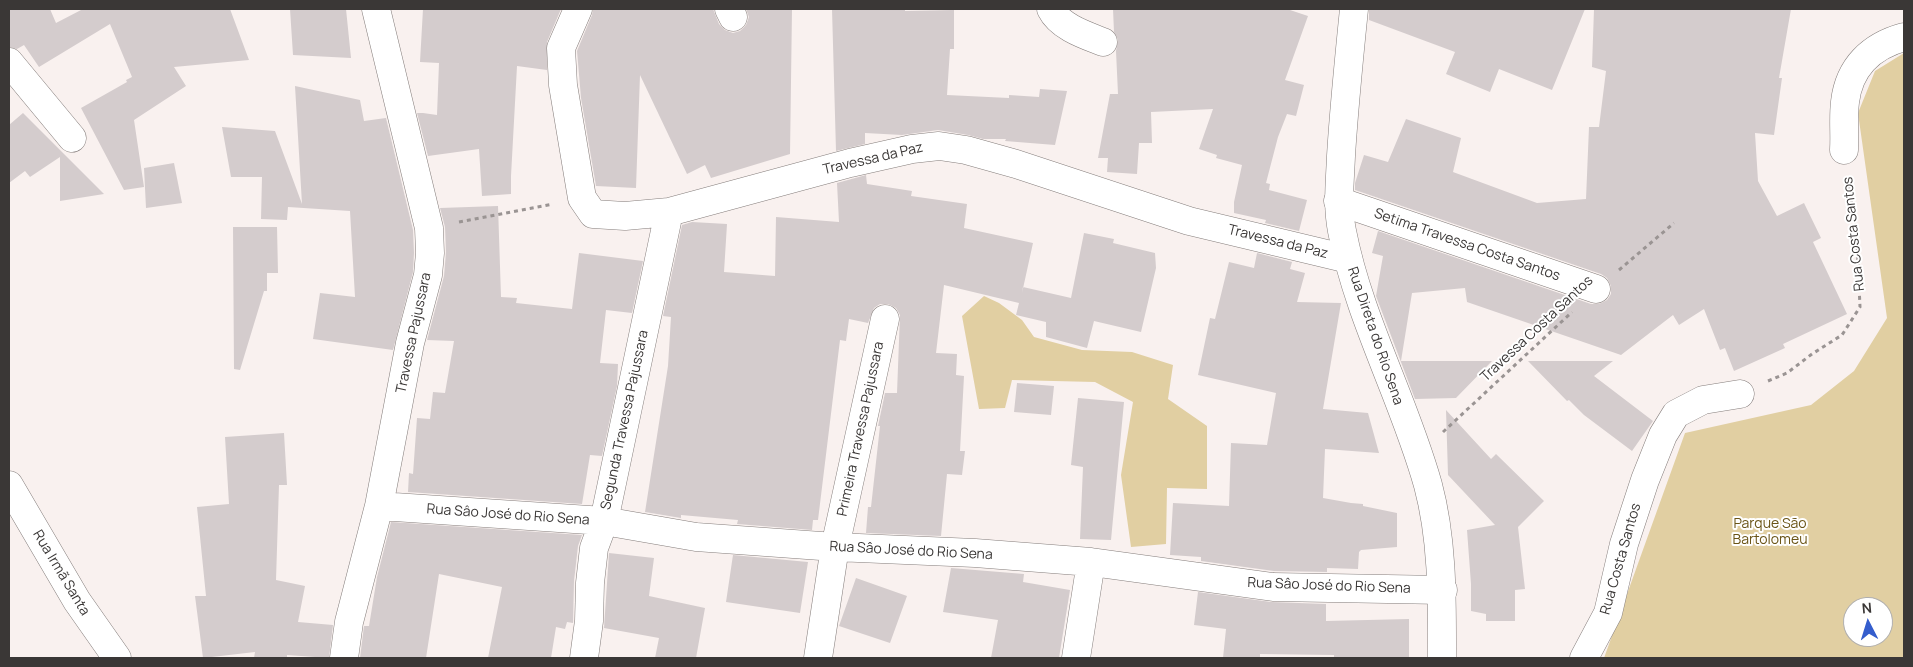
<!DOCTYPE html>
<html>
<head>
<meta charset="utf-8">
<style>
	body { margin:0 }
	#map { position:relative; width:1913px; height:667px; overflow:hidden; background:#f9f1ef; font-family:Manrope,sans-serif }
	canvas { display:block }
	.frame { position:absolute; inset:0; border:10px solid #3a3736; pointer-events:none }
	.north { position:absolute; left:1843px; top:597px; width:50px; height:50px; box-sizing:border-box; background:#fff; border:1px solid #b0afaf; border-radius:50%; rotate:355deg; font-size:14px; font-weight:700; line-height:20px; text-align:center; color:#3a3736 }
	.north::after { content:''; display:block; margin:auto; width:18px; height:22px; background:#345dcd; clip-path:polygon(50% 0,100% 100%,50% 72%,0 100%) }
</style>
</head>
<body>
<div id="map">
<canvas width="1913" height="667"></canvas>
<div class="frame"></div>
<div class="north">N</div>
</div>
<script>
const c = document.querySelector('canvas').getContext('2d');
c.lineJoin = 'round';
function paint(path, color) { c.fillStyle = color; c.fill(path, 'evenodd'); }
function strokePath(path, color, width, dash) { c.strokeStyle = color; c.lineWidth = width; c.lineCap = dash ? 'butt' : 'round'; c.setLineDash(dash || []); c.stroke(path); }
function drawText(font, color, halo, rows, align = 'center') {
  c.font = font + ' Manrope,sans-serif'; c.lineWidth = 4; c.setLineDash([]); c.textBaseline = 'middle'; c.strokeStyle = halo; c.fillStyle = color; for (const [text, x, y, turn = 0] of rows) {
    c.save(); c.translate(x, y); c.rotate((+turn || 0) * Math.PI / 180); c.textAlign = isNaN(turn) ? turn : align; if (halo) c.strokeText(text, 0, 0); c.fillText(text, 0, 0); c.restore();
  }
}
paint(new Path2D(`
	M 1904,53 L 1904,658 L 1604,658 L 1685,433 L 1811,405 L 1854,371 L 1887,318 L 1858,113 L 1875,71 ZM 1853,607 L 1883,607 L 1883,637 L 1853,637 Z
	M 984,296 L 999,303 L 1022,320 L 1034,337 L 1082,350 L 1132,352 L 1173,365 L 1168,399 L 1207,426 L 1207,489 L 1167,488 L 1166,544 L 1131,547 L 1121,475 L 1133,402 L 1095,382 L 1012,380 L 1005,408 L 979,409 L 962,316 Z`), '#e1cfa2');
paint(new Path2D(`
	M 9,9 L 50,9 L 56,23 L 83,9 L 230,9 L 249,60 L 174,67 L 186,86 L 134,120 L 144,187 L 124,190 L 81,108 L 127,82 L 126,80 L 132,77 L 110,24 L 39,67 L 24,45 L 17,49 L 9,47 Z
	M 290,9 L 346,9 L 351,58 L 293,55 Z
	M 423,9 L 561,9 L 547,42 L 547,70 L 517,66 L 511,176 L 511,194 L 482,196 L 479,149 L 428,156 L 417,113 L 423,113 L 437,115 L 439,63 L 420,62 Z
	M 593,9 L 713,9 L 719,24 L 725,30 L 733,33 L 740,31 L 746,25 L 749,17 L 746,9 L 792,9 L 790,154 L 711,178 L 705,165 L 687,174 L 640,75 L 636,188 L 596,186 L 581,98 L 577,51 L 592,15 Z
	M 832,9 L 905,9 L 905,11 L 954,10 L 954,49 L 950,49 L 947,95 L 1009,98 L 1009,95 L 1039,97 L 1040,89 L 1067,91 L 1055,145 L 1005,141 L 1006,139 L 983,139 L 968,135 L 938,130 L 902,135 L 865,133 L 865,144 L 836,151 Z
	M 1113,9 L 1287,9 L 1308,16 L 1285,80 L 1304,85 L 1296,116 L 1287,114 L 1278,137 L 1266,183 L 1270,184 L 1269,190 L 1307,200 L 1299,231 L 1265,223 L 1266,220 L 1234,213 L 1234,202 L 1242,165 L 1216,158 L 1217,155 L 1199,149 L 1213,109 L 1151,112 L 1152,143 L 1139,143 L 1137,174 L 1107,172 L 1108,158 L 1098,158 L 1110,94 L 1118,94 L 1116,51 L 1118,40 L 1114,32 Z
	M 1369,9 L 1585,9 L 1552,90 L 1499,69 L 1490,92 L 1446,74 L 1455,52 L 1369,20 Z
	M 1594,9 L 1791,9 L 1779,78 L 1782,78 L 1774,135 L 1755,133 L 1758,181 L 1777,216 L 1804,203 L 1821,238 L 1813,242 L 1847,314 L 1783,344 L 1785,348 L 1734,371 L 1725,348 L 1720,350 L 1704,309 L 1679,325 L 1673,315 L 1621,355 L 1467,302 L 1465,288 L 1412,293 L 1401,361 L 1492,361 L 1456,398 L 1415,399 L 1376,296 L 1383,256 L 1372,253 L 1378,231 L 1591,304 L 1599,304 L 1607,300 L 1611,294 L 1611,286 L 1607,278 L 1601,274 L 1355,190 L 1355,183 L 1364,155 L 1388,162 L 1406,119 L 1461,138 L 1453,172 L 1537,203 L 1586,199 L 1589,127 L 1599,127 L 1606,71 L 1592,67 Z
	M 295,86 L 360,100 L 364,121 L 386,118 L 413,230 L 414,253 L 413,272 L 393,350 L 313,339 L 320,293 L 355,297 L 350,211 L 288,207 L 287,220 L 261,219 L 262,177 L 231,177 L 222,127 L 275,131 L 302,204 Z
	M 23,113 L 104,194 L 60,201 L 60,157 L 30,177 L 25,171 L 9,183 L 9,125 Z
	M 174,163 L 182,203 L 146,208 L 144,168 Z
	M 866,175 L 867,184 L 912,191 L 911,196 L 967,204 L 964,228 L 1033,243 L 1022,293 L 1023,287 L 1071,298 L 1084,233 L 1114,239 L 1113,243 L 1155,253 L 1156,268 L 1141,332 L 1094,321 L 1087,348 L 1046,337 L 1046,322 L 1016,315 L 1019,303 L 944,285 L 936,353 L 957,354 L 956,375 L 964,376 L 960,451 L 965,451 L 962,475 L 947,474 L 941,536 L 866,533 L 868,507 L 871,507 L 880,426 L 878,426 L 885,393 L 897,393 L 900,315 L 896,308 L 888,304 L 880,304 L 874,308 L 868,323 L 849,319 L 846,341 L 840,340 L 818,520 L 813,520 L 812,530 L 737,524 L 738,520 L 681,515 L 681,518 L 645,512 L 668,366 L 671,317 L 663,316 L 682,225 L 692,222 L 727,224 L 724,272 L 775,276 L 776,217 L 839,222 L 837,183 Z
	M 498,206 L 501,297 L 517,298 L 516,303 L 572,309 L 579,253 L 643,261 L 632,313 L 606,310 L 600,363 L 618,364 L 617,386 L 602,456 L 590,455 L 582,504 L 408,492 L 409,473 L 413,474 L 417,418 L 430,419 L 433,392 L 445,393 L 454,341 L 427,340 L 444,276 L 446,252 L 445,227 L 440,208 Z
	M 233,227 L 277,227 L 278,273 L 267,273 L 267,291 L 264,291 L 240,370 L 234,369 Z
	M 1257,253 L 1292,262 L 1290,269 L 1305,273 L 1297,302 L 1341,303 L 1323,409 L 1368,413 L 1379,453 L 1325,449 L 1323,498 L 1351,503 L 1363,504 L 1363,506 L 1397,513 L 1397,547 L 1361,550 L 1359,552 L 1358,569 L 1327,568 L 1327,572 L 1274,571 L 1201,561 L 1201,557 L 1170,555 L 1173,503 L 1229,506 L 1231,443 L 1267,445 L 1276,393 L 1198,375 L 1210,318 L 1215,319 L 1229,262 L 1254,268 Z
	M 1528,361 L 1613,361 L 1594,376 L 1653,421 L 1632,451 L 1584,415 L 1569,400 L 1567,401 Z
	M 1017,383 L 1054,386 L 1051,415 L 1014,412 Z
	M 1078,398 L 1124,402 L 1111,540 L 1080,539 L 1083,467 L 1071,465 Z
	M 1446,410 L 1491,459 L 1496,454 L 1544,501 L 1518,527 L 1525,589 L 1515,590 L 1515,621 L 1486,621 L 1486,614 L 1471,611 L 1471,584 L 1467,530 L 1495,525 L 1448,475 Z
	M 284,433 L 287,485 L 279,485 L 276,580 L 305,586 L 298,622 L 333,625 L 329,658 L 287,655 L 287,658 L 254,658 L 255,652 L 203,658 L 195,596 L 206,596 L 197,507 L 229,504 L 225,437 Z
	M 391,522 L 582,535 L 578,546 L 574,581 L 573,623 L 567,622 L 565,629 L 556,627 L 551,658 L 488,658 L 502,587 L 439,574 L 426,658 L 360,658 L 364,626 L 369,626 L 377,577 Z
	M 609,553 L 654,558 L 649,596 L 705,608 L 696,658 L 655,658 L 659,638 L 604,628 Z
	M 733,555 L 808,562 L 800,613 L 726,602 Z
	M 951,568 L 1024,574 L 1023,582 L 1070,590 L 1059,658 L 991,658 L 998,620 L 943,612 Z
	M 856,578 L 907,596 L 890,643 L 839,626 Z
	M 1198,592 L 1271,602 L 1326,604 L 1326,621 L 1409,619 L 1409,658 L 1334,658 L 1334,655 L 1260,654 L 1260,658 L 1223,658 L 1226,629 L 1194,625 Z`), '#d4cccd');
const minor = new Path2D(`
	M 578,9 L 561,48 L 563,85 L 582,198 L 593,214 L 625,216 L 669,212 L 850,163 L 912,149 L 939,146 L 966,150 L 1016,164 L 1189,221 L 1348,259
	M 729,9 L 733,17
	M 1051,9 C 1060,27 1085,35 1103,42
	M 9,62 L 72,138
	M 1844,150 C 1845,134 1843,118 1845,102 C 1849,67 1871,46 1904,37
	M 1338,201 L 1596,289
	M 9,485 L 77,601 L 117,658
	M 379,506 L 604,521 L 696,537 L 835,547 L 975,553 L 1091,562 L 1273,587 L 1443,590
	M 344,658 L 349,622 L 379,506 L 410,343 L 428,275 L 430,253 L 429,228 L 376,9
	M 584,658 L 589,621 L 590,583 L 594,548 L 604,521 L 669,212
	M 818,658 L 835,547 L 885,319
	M 1076,658 L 1091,562
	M 1584,658 L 1608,613 L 1624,544 L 1645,480 L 1663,435 L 1676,414 L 1703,400 L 1740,394`);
const secondary = new Path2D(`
	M 1354,9 C 1349,58 1344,107 1341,156 C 1340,181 1337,206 1342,231 C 1359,319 1404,399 1428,485 C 1443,541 1442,601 1442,658`);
strokePath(minor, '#857e7c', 29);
strokePath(secondary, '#857e7c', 29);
strokePath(new Path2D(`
	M 459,222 L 553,204
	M 1619,270 L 1674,223
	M 1768,381 L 1787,373 L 1812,354 L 1842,335 L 1860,307 L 1857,241 L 1848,178
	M 1443,432 L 1572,312`), '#9a9493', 3, [4, 4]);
strokePath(minor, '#fff', 28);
strokePath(secondary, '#fff', 28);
drawText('14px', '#3a3736', '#fff', [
	["Travessa da Paz",873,159,-13],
	["Rua Costa Santos",1854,234,-96],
	["Travessa da Paz",1278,242,14],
	["Setima Travessa Costa Santos",1467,245,19],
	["Travessa Costa Santos",1537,329,-43],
	["Travessa Pajussara",414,333,-78],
	["Rua Direta do Rio Sena",1375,336,71],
	["Segunda Travessa Pajussara",625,420,-78],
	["Primeira Travessa Pajussara",861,429,-78],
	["Rua Sâo José do Rio Sena",508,515,4],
	["Rua Sâo José do Rio Sena",911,551,3],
	["Rua Costa Santos",1621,559,-74],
	["Rua Irmã Santa",61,573,59],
	["Rua Sâo José do Rio Sena",1329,586,2]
]);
drawText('14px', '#6a5416', '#fff', [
	["Parque São",1770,524],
	["Bartolomeu",1770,540]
]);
</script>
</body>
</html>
